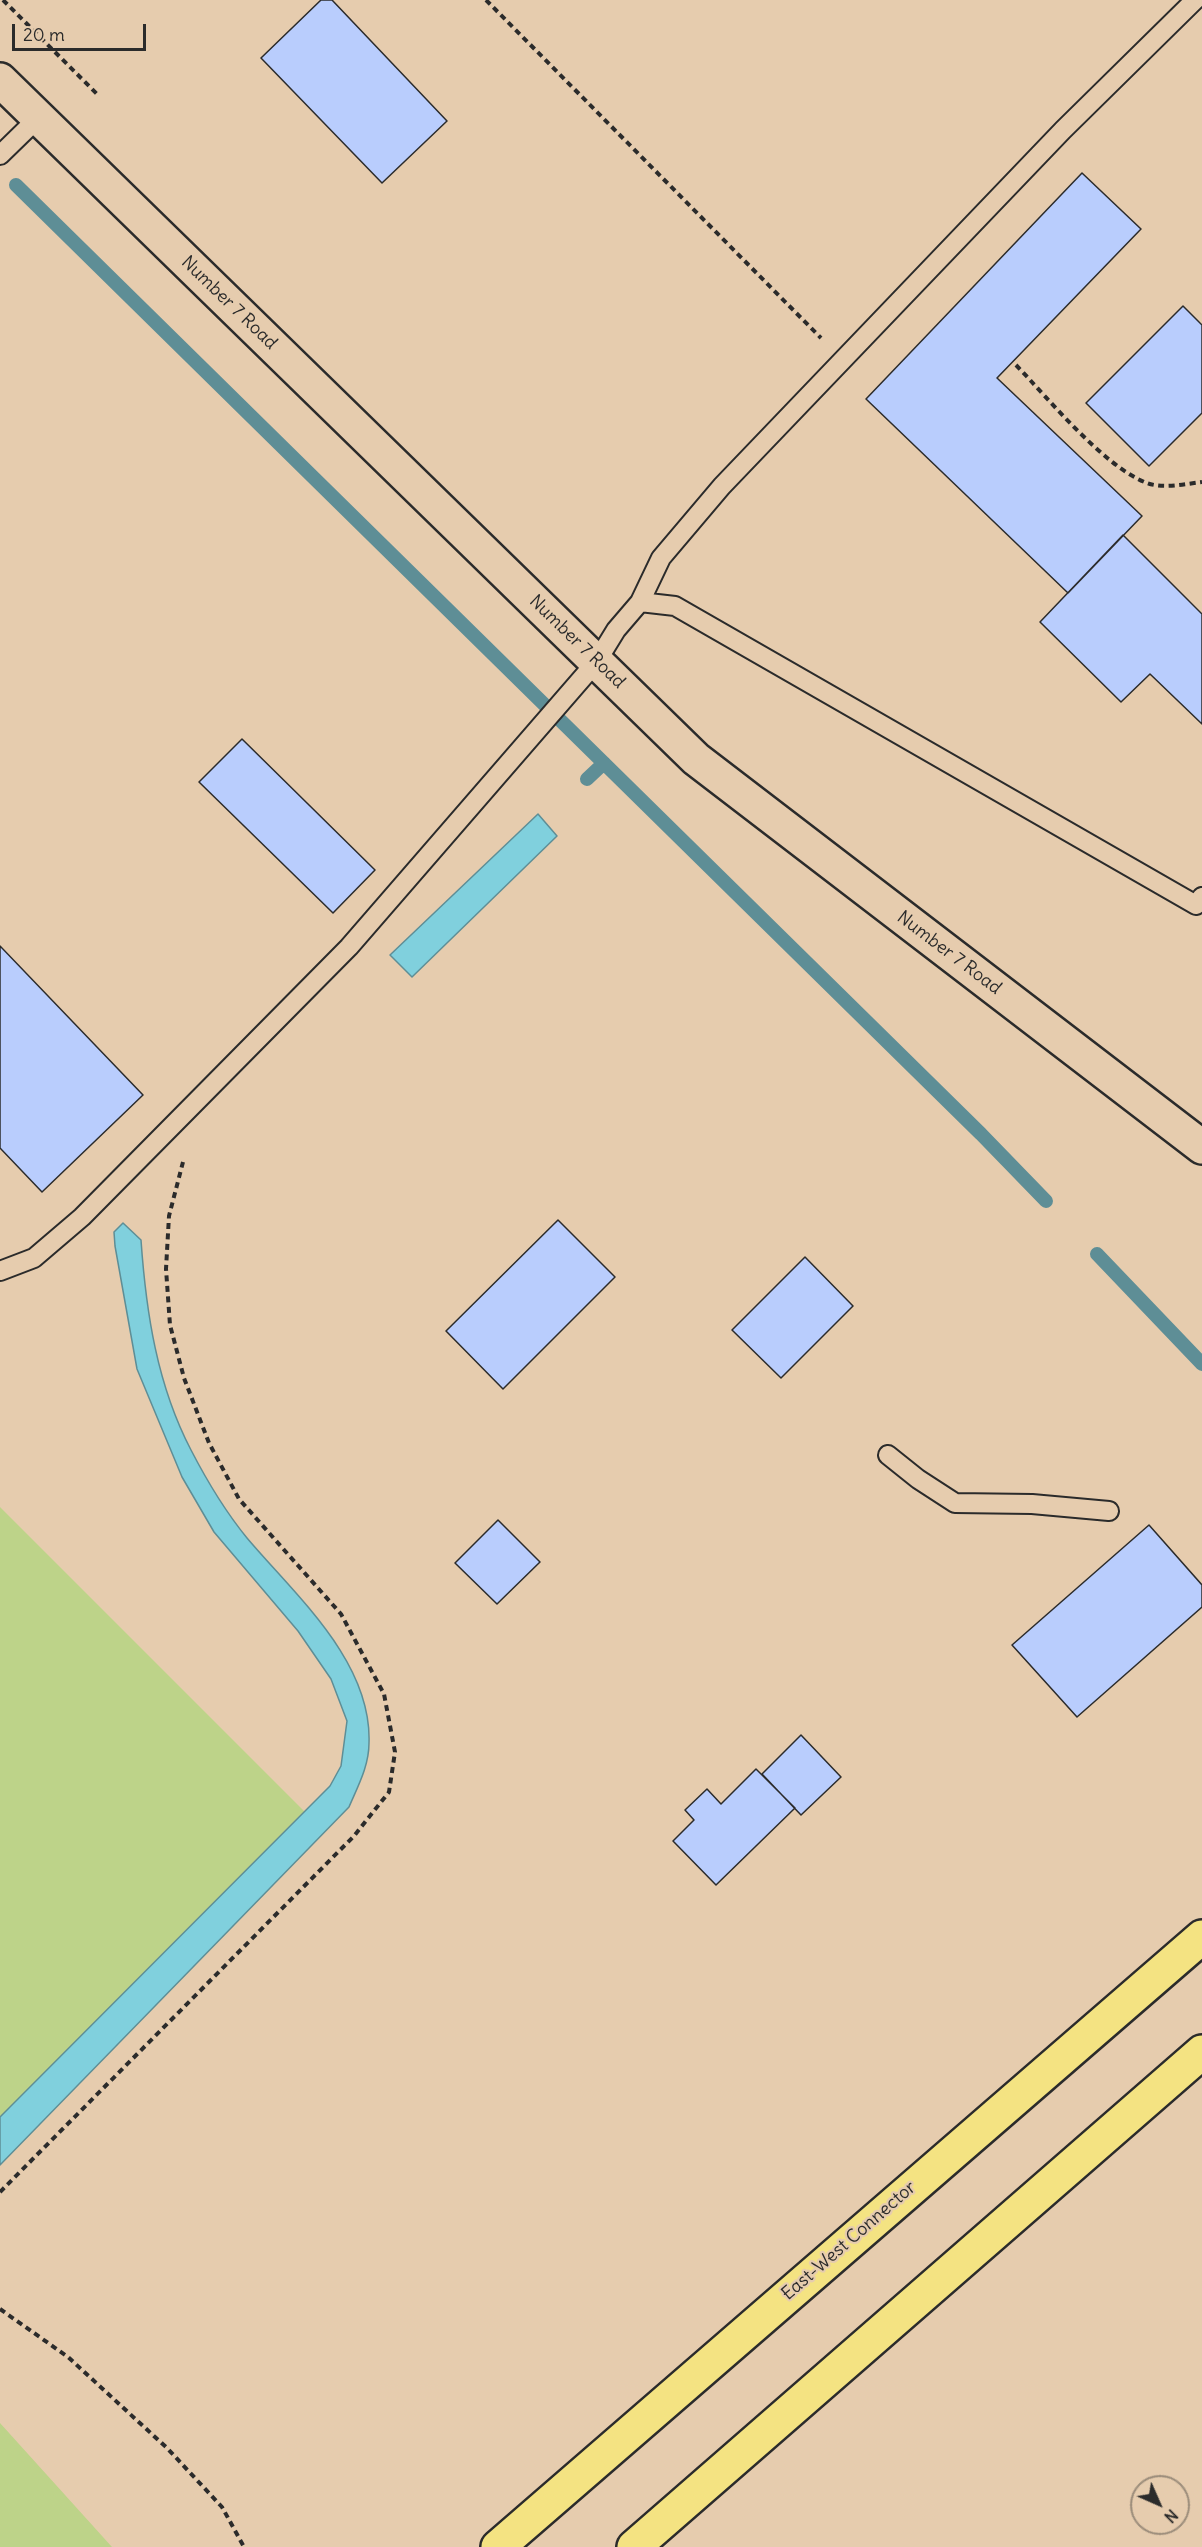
<!DOCTYPE html>
<html>
<head>
<meta charset="utf-8">
<style>
	body { margin:0 }
	#map { position:relative; width:1202px; height:2547px; overflow:hidden; background:#e6ccae; font-family:Delius,sans-serif }
	canvas { display:block }
	.north { position:absolute; left:1130px; top:2475px; width:60px; height:60px; box-sizing:border-box; background:#e6ccae; border:2px solid #9b8c7a; border-radius:50%; rotate:135deg; font-size:16px; font-weight:700; line-height:24px; text-align:center; color:#2b2b2b }
	.north::after { content:''; display:block; margin:auto; width:21px; height:27px; background:#2b2b2b; clip-path:polygon(50% 0,100% 100%,50% 72%,0 100%) }
	.scale { position:absolute; left:12px; top:24px; width:134px; height:27px; box-sizing:border-box; border:3px solid #2b2b2b; border-top:0; padding-left:8px; font-size:18px; line-height:21px; white-space:nowrap; color:#2b2b2b; -webkit-text-stroke:4px #e6ccae; paint-order:stroke }
</style>
</head>
<body>
<div id="map">
<canvas width="1202" height="2547"></canvas>
<div class="north">N</div>
<div class="scale">20 m</div>
</div>
<script>
const c = document.querySelector('canvas').getContext('2d');
c.lineJoin = 'round';
function paint(path, color) { c.fillStyle = color; c.fill(path, 'evenodd'); }
function strokePath(path, color, width, dash) { c.strokeStyle = color; c.lineWidth = width; c.lineCap = dash ? 'butt' : 'round'; c.setLineDash(dash || []); c.stroke(path); }
function drawText(font, color, halo, rows, align = 'center') {
  c.font = font + ' Delius,sans-serif'; c.lineWidth = 4.5; c.setLineDash([]); c.textBaseline = 'middle'; c.strokeStyle = halo; c.fillStyle = color; for (const [text, x, y, turn = 0] of rows) {
    c.save(); c.translate(x, y); c.rotate((+turn || 0) * Math.PI / 180); c.textAlign = isNaN(turn) ? turn : align; if (halo) c.strokeText(text, 0, 0); c.fillText(text, 0, 0); c.restore();
  }
}
paint(new Path2D(`
	M 0,1507 L 310,1817 L 0,2153 Z
	M 0,2423 L 112,2547 L 0,2547 Z`), '#bdd389');
const water = new Path2D(`
	M 538,814 L 557,836 L 412,977 L 390,955 Z
	M 123,1223 L 141,1240 C 146,1312 157,1385 191,1450 C 207,1481 225,1511 247,1538 C 295,1595 372,1661 369,1743 C 369,1766 358,1786 349,1807 L 0,2165 L 0,2117 L 330,1786 L 341,1766 L 347,1721 L 331,1679 L 298,1631 L 214,1532 L 182,1477 L 137,1369 L 115,1246 L 114,1232 Z`);
paint(water, '#80d0dd');
strokePath(water, '#5e8e96', 1.5);
strokePath(new Path2D(`
	M 16,185 L 981,1134 L 1046,1201
	M 587,779 L 604,763
	M 1097,1254 L 1202,1364`), '#5e8e96', 14);
const building = new Path2D(`
	M 321,0 L 332,0 L 447,121 L 382,183 L 261,58 Z
	M 1082,173 L 1141,229 L 997,378 L 1142,516 L 1068,593 L 866,399 Z
	M 1183,306 L 1202,325 L 1202,413 L 1149,466 L 1086,403 Z
	M 1123,535 L 1202,614 L 1202,724 L 1150,674 L 1121,702 L 1040,622 Z
	M 242,739 L 375,870 L 333,913 L 199,782 Z
	M 0,946 L 143,1095 L 42,1192 L 0,1148 Z
	M 558,1220 L 615,1277 L 503,1389 L 446,1331 Z
	M 805,1257 L 853,1306 L 781,1378 L 732,1330 Z
	M 498,1520 L 540,1562 L 497,1604 L 455,1563 Z
	M 1149,1525 L 1202,1585 L 1202,1607 L 1077,1717 L 1012,1645 Z
	M 801,1735 L 841,1777 L 801,1815 L 762,1774 Z
	M 756,1769 L 795,1808 L 716,1885 L 673,1841 L 694,1820 L 685,1810 L 707,1789 L 721,1804 Z`);
paint(building, '#b9cdfd');
strokePath(building, '#2b2b2b', 1.5);
const service = new Path2D(`
	M 0,155 L 38,118
	M 640,602 L 661,558 L 722,486 L 1063,130 L 1195,0
	M 0,1271 L 34,1258 L 82,1217 L 349,947 L 597,661 L 616,630 L 640,602 L 675,606 L 1196,905 L 1202,897
	M 888,1455 L 918,1479 L 955,1503 L 1032,1504 L 1109,1511`);
const minor = new Path2D(`
	M 0,80 L 696,759 L 1202,1147`);
const motorway = new Path2D(`
	M 498,2547 L 1202,1937
	M 634,2547 L 1202,2052`);
strokePath(service, '#2b2b2b', 22);
strokePath(minor, '#2b2b2b', 38);
strokePath(motorway, '#2b2b2b', 38);
strokePath(new Path2D(`
	M 3,0 L 99,96
	M 486,0 L 821,338
	M 1016,365 C 1048,398 1104,467 1147,483 C 1163,489 1185,484 1202,482
	M 0,2192 L 354,1836 L 389,1792 L 395,1752 L 384,1694 L 341,1614 L 239,1499 L 209,1443 L 184,1378 L 170,1325 L 166,1269 L 169,1216 L 183,1162
	M 0,2309 L 68,2357 L 167,2448 L 222,2507 L 244,2547`), '#2b2b2b', 4, [6, 4.5]);
strokePath(service, '#e6ccae', 18);
strokePath(minor, '#e6ccae', 33);
strokePath(motorway, '#f4e382', 33);
drawText('18px', '#2b2b2b', '#e6ccae', [
	["Number 7 Road",229,303,44],
	["Number 7 Road",577,642,44],
	["Number 7 Road",949,953,37],
	["East-West Connector",849,2241,-41]
]);
</script>
</body>
</html>
